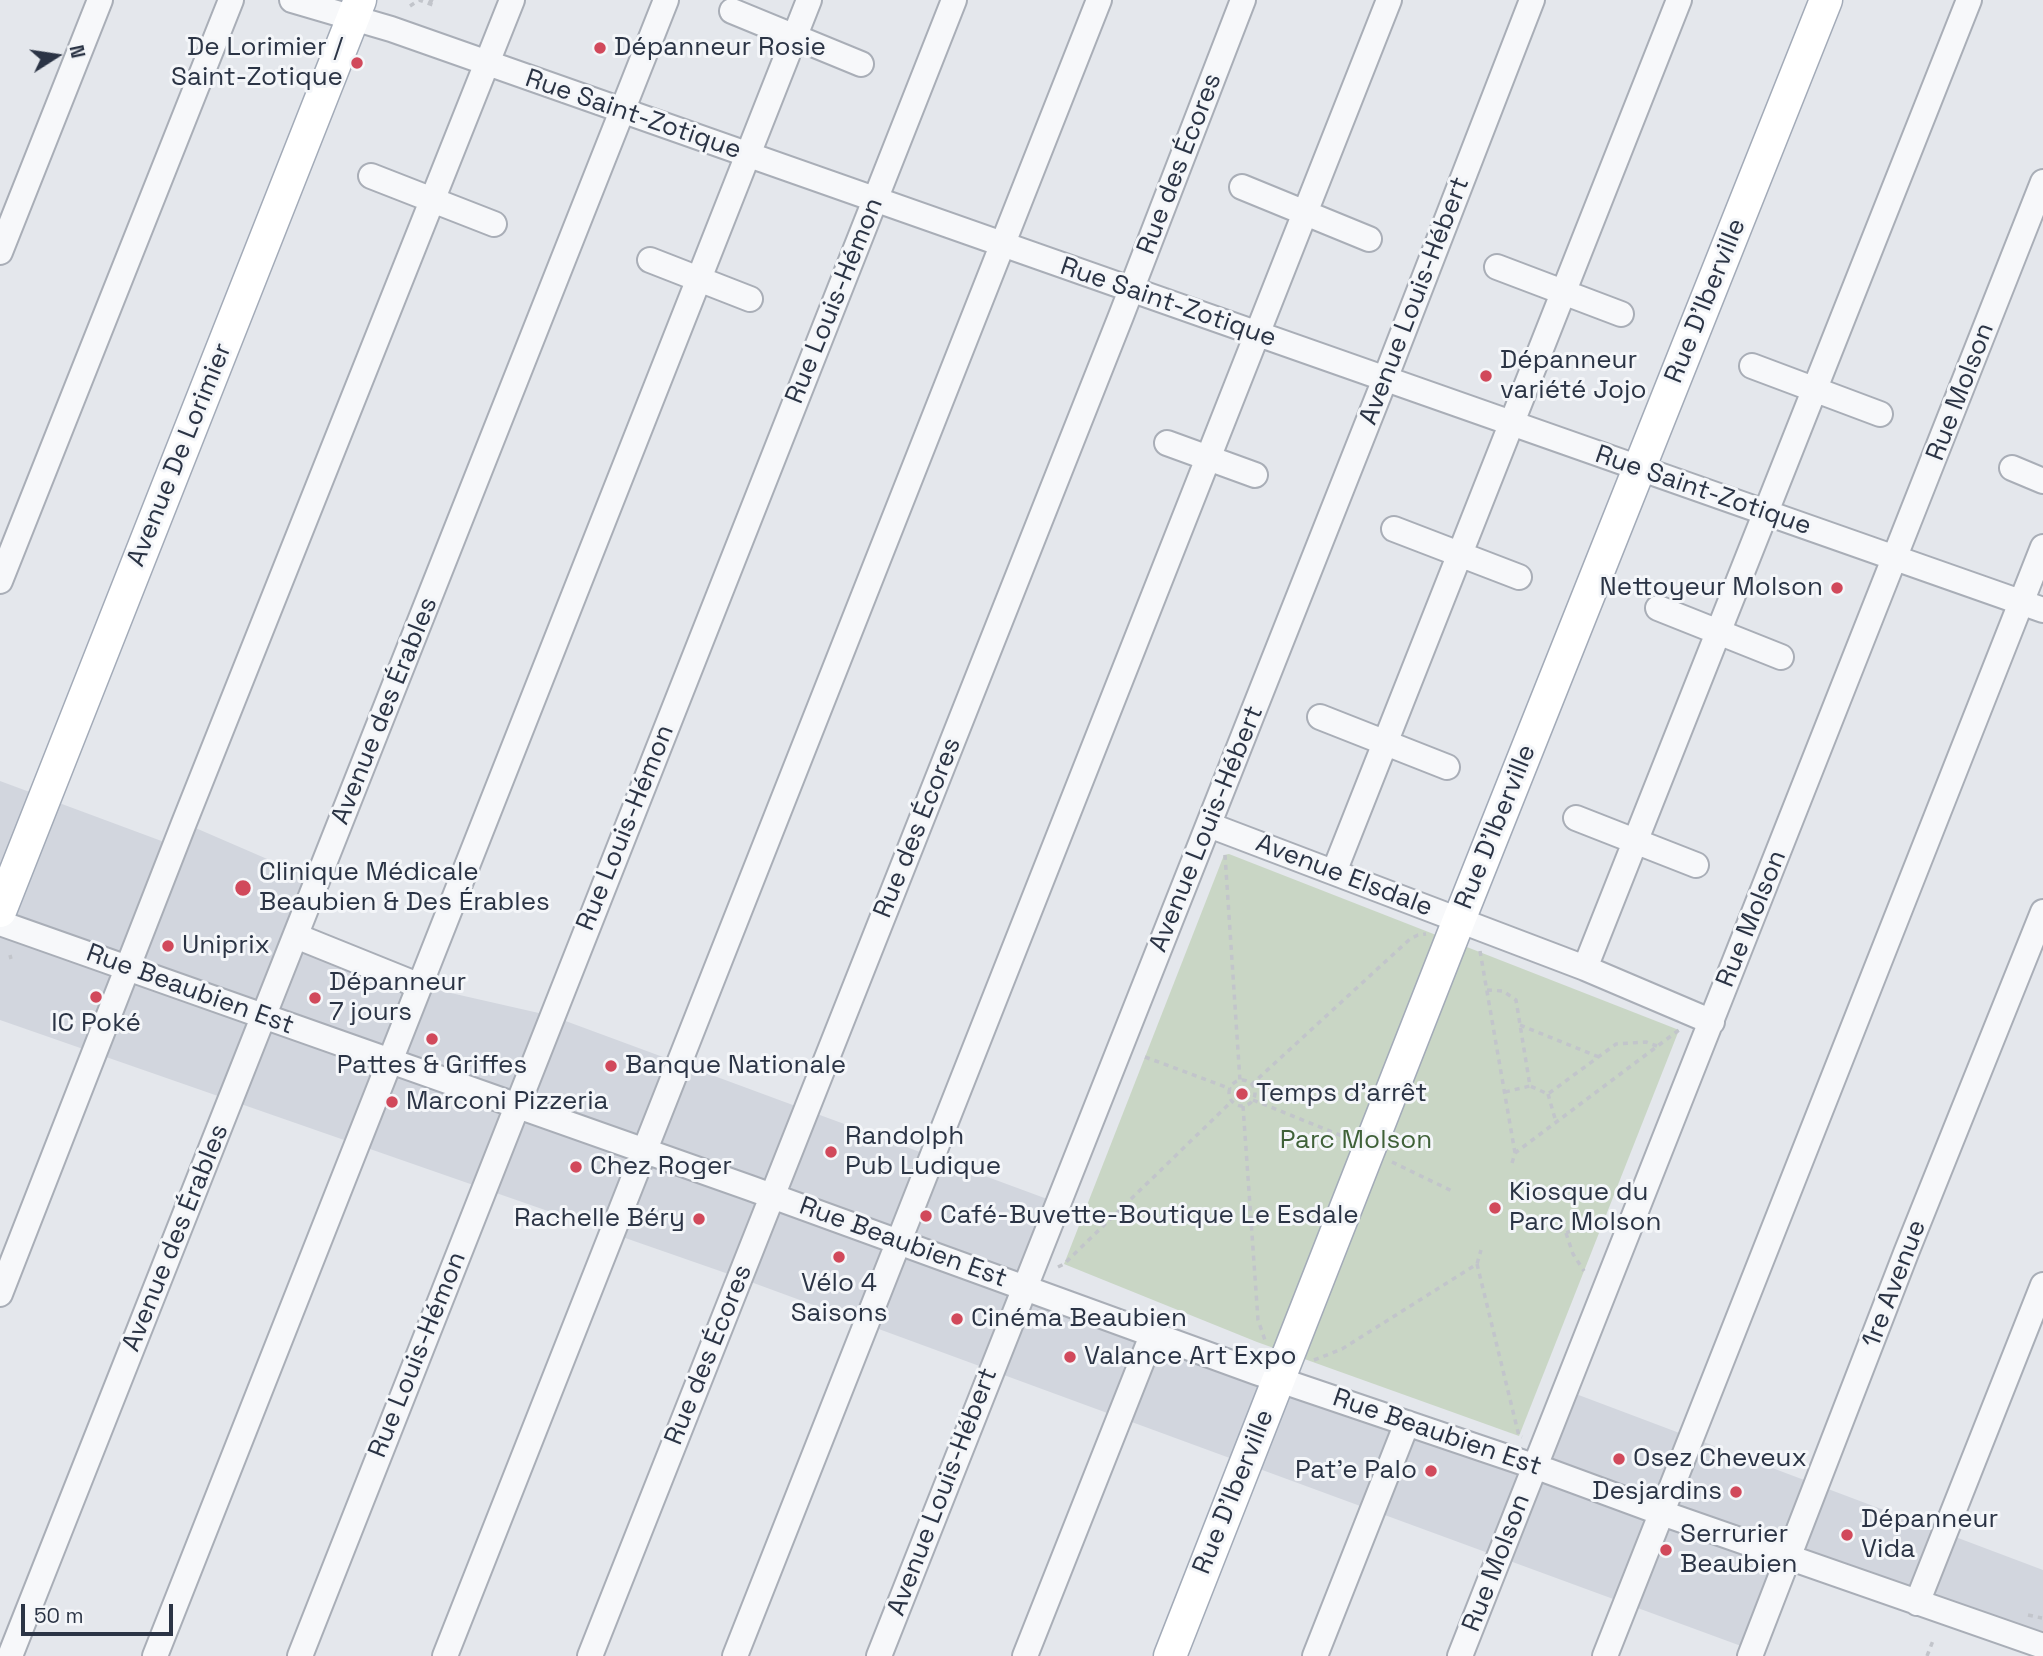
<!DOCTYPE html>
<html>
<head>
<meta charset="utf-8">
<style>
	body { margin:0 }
	#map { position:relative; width:2043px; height:1656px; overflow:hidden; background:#e4e7ec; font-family:"Space Grotesk",sans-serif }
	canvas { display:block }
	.north { position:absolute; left:21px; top:21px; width:70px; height:70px; -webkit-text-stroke:5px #f4f6f9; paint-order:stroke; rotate:78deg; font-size:19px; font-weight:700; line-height:28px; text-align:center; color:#2b3445 }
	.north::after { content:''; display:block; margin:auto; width:24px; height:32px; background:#2b3445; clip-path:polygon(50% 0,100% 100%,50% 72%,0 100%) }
	.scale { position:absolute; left:21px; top:1604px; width:152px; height:32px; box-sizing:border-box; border:4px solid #2b3445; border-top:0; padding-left:9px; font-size:21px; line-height:24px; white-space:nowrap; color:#2b3445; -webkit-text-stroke:5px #f4f6f9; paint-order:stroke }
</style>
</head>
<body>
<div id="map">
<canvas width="2043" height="1656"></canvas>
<div class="north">N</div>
<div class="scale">50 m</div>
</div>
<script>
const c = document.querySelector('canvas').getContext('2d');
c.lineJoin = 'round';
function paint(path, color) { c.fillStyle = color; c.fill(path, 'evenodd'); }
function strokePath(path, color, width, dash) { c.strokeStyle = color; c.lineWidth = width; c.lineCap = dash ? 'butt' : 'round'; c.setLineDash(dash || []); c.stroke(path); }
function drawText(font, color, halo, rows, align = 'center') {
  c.font = font + ' "Space Grotesk",sans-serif'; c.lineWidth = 6; c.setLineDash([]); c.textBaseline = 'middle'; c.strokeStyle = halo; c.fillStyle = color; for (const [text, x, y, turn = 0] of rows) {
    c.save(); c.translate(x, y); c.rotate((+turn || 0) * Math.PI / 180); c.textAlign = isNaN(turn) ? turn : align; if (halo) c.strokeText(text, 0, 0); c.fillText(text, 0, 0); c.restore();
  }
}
paint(new Path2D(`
	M 0,781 L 175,846 L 184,823 L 318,881 L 298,930 L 420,986 L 552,1016 L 1058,1203 L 1026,1287 L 1535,1466 L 1568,1391 L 2043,1570 L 2043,1646 L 1789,1558 L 1752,1650 L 740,1278 L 0,1020 Z`), '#d2d6de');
paint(new Path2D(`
	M 1229,854 L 1679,1030 L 1519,1436 L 1257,1342 L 1064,1264 L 1224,855 Z`), '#c9d6c5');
const minor = new Path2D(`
	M 292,0 L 391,29 L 2043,610
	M 732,11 L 861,64
	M 371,176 L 494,224
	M 1242,187 L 1369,239
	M 0,252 L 100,0
	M 650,260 L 750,299
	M 1497,267 L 1621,314
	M 1752,366 L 1880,414
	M 1167,443 L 1255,475
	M 2012,468 L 2043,481
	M 1394,529 L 1519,577
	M 0,581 L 231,0
	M 1658,608 L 1781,657
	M 1320,717 L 1447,767
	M 1576,818 L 1696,865
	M 1209,825 L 1585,968 L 1712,1022
	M 1334,872 L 1679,0
	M 0,923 L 750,1188 L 1256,1372 L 1548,1471 L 1662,1513 L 2043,1646
	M 296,936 L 420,986
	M 1585,968 L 1969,0
	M 0,1294 L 184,823 L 512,0
	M 1917,1603 L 2043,1285
	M 10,1656 L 666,0
	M 155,1656 L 809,0
	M 300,1656 L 954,0
	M 445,1656 L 1099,0
	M 590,1656 L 1121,316 L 1243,0
	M 735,1656 L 1389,0
	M 879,1656 L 1385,379 L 1532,0
	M 1025,1656 L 1153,1333
	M 1315,1656 L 1407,1423
	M 1460,1656 L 2043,182
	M 1605,1656 L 2043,547
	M 1750,1656 L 1906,1253 L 2043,912`);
const major = new Path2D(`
	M 0,911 L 360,0
	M 1170,1656 L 1459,920 L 1826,0`);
strokePath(minor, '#a9aeb7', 28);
strokePath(major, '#a3abb8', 35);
strokePath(new Path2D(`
	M 410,6 L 419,0 L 433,5 L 434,2 L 429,0
	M 1225,855 L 1240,1081
	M 1480,951 L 1515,1153
	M 10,955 L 11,959
	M 1487,990 L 1503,991 L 1516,1000 L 1530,1086 L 1548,1094 L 1616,1044 L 1646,1042 L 1657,1046
	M 1520,1025 L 1599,1057
	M 1145,1057 L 1231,1089
	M1229 1093a13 13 0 1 1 26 0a13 13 0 1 1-26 0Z
	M 1251,1085 L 1410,939 L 1418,935 L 1426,934
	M 1505,1092 L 1530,1086
	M 1548,1094 L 1556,1122
	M 1253,1100 L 1347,1138
	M 1243,1106 L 1258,1320 L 1266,1343
	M 1392,1162 L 1452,1191
	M 1512,1163 L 1515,1153 L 1679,1030
	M 1539,1221 L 1566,1233 L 1594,1220 L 1605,1218
	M 1566,1233 L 1573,1254 L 1584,1271
	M 1477,1264 L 1519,1436 L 1522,1437
	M 1058,1267 L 1064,1264 L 1232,1101
	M 1314,1360 L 1342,1349 L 1477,1264 L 1481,1250
	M 2028,1615 L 2042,1618
	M 1927,1656 L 1934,1638`), '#c2c5cb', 3.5, [5, 5]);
strokePath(minor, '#f7f8fa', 24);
strokePath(major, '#fff', 32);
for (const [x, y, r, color] of [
	[600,48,7,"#d1495b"],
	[357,63,7,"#d1495b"],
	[1486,376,7,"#d1495b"],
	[1837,588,7,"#d1495b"],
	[243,888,9,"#d1495b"],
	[168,946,7,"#d1495b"],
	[96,997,7,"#d1495b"],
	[315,998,7,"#d1495b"],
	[432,1039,7,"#d1495b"],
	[611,1066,7,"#d1495b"],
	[1242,1094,7,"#d1495b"],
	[392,1102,7,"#d1495b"],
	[831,1152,7,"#d1495b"],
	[576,1167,7,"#d1495b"],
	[1495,1208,7,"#d1495b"],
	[926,1216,7,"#d1495b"],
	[699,1219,7,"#d1495b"],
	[839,1257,7,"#d1495b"],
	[957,1319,7,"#d1495b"],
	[1070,1357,7,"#d1495b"],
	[1619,1459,7,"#d1495b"],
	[1431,1471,7,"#d1495b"],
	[1736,1492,7,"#d1495b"],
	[1847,1535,7,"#d1495b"],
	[1666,1550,7,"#d1495b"]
]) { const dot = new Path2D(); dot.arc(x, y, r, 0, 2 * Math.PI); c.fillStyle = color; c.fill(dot); strokePath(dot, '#f4f6f9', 2.5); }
drawText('26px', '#2b3445', '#f4f6f9', [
	["De Lorimier /",343,48,"right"],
	["Saint-Zotique",343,78,"right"],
	["Dépanneur Rosie",614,48],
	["Dépanneur",1500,361],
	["variété Jojo",1500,391],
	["Nettoyeur Molson",1823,588,"right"],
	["Clinique Médicale",259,873],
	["Beaubien & Des Érables",259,903],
	["Uniprix",182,946],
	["Dépanneur",329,983],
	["7 jours",329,1013],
	["IC Poké",96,1024,"center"],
	["Pattes & Griffes",432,1066,"center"],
	["Banque Nationale",625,1066],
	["Temps d'arrêt",1256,1094],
	["Marconi Pizzeria",406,1102],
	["Randolph",845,1137],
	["Pub Ludique",845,1167],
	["Chez Roger",590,1167],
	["Kiosque du",1509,1193],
	["Parc Molson",1509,1223],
	["Café-Buvette-Boutique Le Esdale",940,1216],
	["Rachelle Béry",685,1219,"right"],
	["Vélo 4",839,1284,"center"],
	["Saisons",839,1314,"center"],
	["Cinéma Beaubien",971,1319],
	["Valance Art Expo",1084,1357],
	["Osez Cheveux",1633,1459],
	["Pat'e Palo",1417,1471,"right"],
	["Desjardins",1722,1492,"right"],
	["Dépanneur",1861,1520],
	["Vida",1861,1550],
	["Serrurier",1680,1535],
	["Beaubien",1680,1565]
], 'left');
drawText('26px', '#2b3445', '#f4f6f9', [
	["Rue Saint-Zotique",633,115,19],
	["Rue des Écores",1180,164,-69],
	["Rue Louis-Hémon",835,301,-68],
	["Avenue Louis-Hébert",1415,301,-69],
	["Rue D'Iberville",1706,301,-68],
	["Rue Saint-Zotique",1168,303,19],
	["Rue Molson",1961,392,-69],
	["Avenue De Lorimier",180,455,-68],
	["Rue Saint-Zotique",1703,491,19],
	["Avenue des Érables",385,711,-68],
	["Rue D'Iberville",1496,827,-68],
	["Rue Louis-Hémon",626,828,-68],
	["Rue des Écores",918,828,-68],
	["Avenue Louis-Hébert",1207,829,-68],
	["Avenue Elsdale",1344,876,21],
	["Rue Molson",1752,919,-68],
	["Rue Beaubien Est",190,990,20],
	["Avenue des Érables",176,1238,-68],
	["Rue Beaubien Est",903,1243,20],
	["1re Avenue",1895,1284,-69],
	["Rue Louis-Hémon",418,1355,-68],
	["Rue des Écores",709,1355,-68],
	["Rue Beaubien Est",1437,1433,19],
	["Avenue Louis-Hébert",943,1492,-69],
	["Rue D'Iberville",1234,1492,-68],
	["Rue Molson",1497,1563,-69]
]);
drawText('26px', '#3f6138', '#f4f6f9', [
	["Parc Molson",1356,1141]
]);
</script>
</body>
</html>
